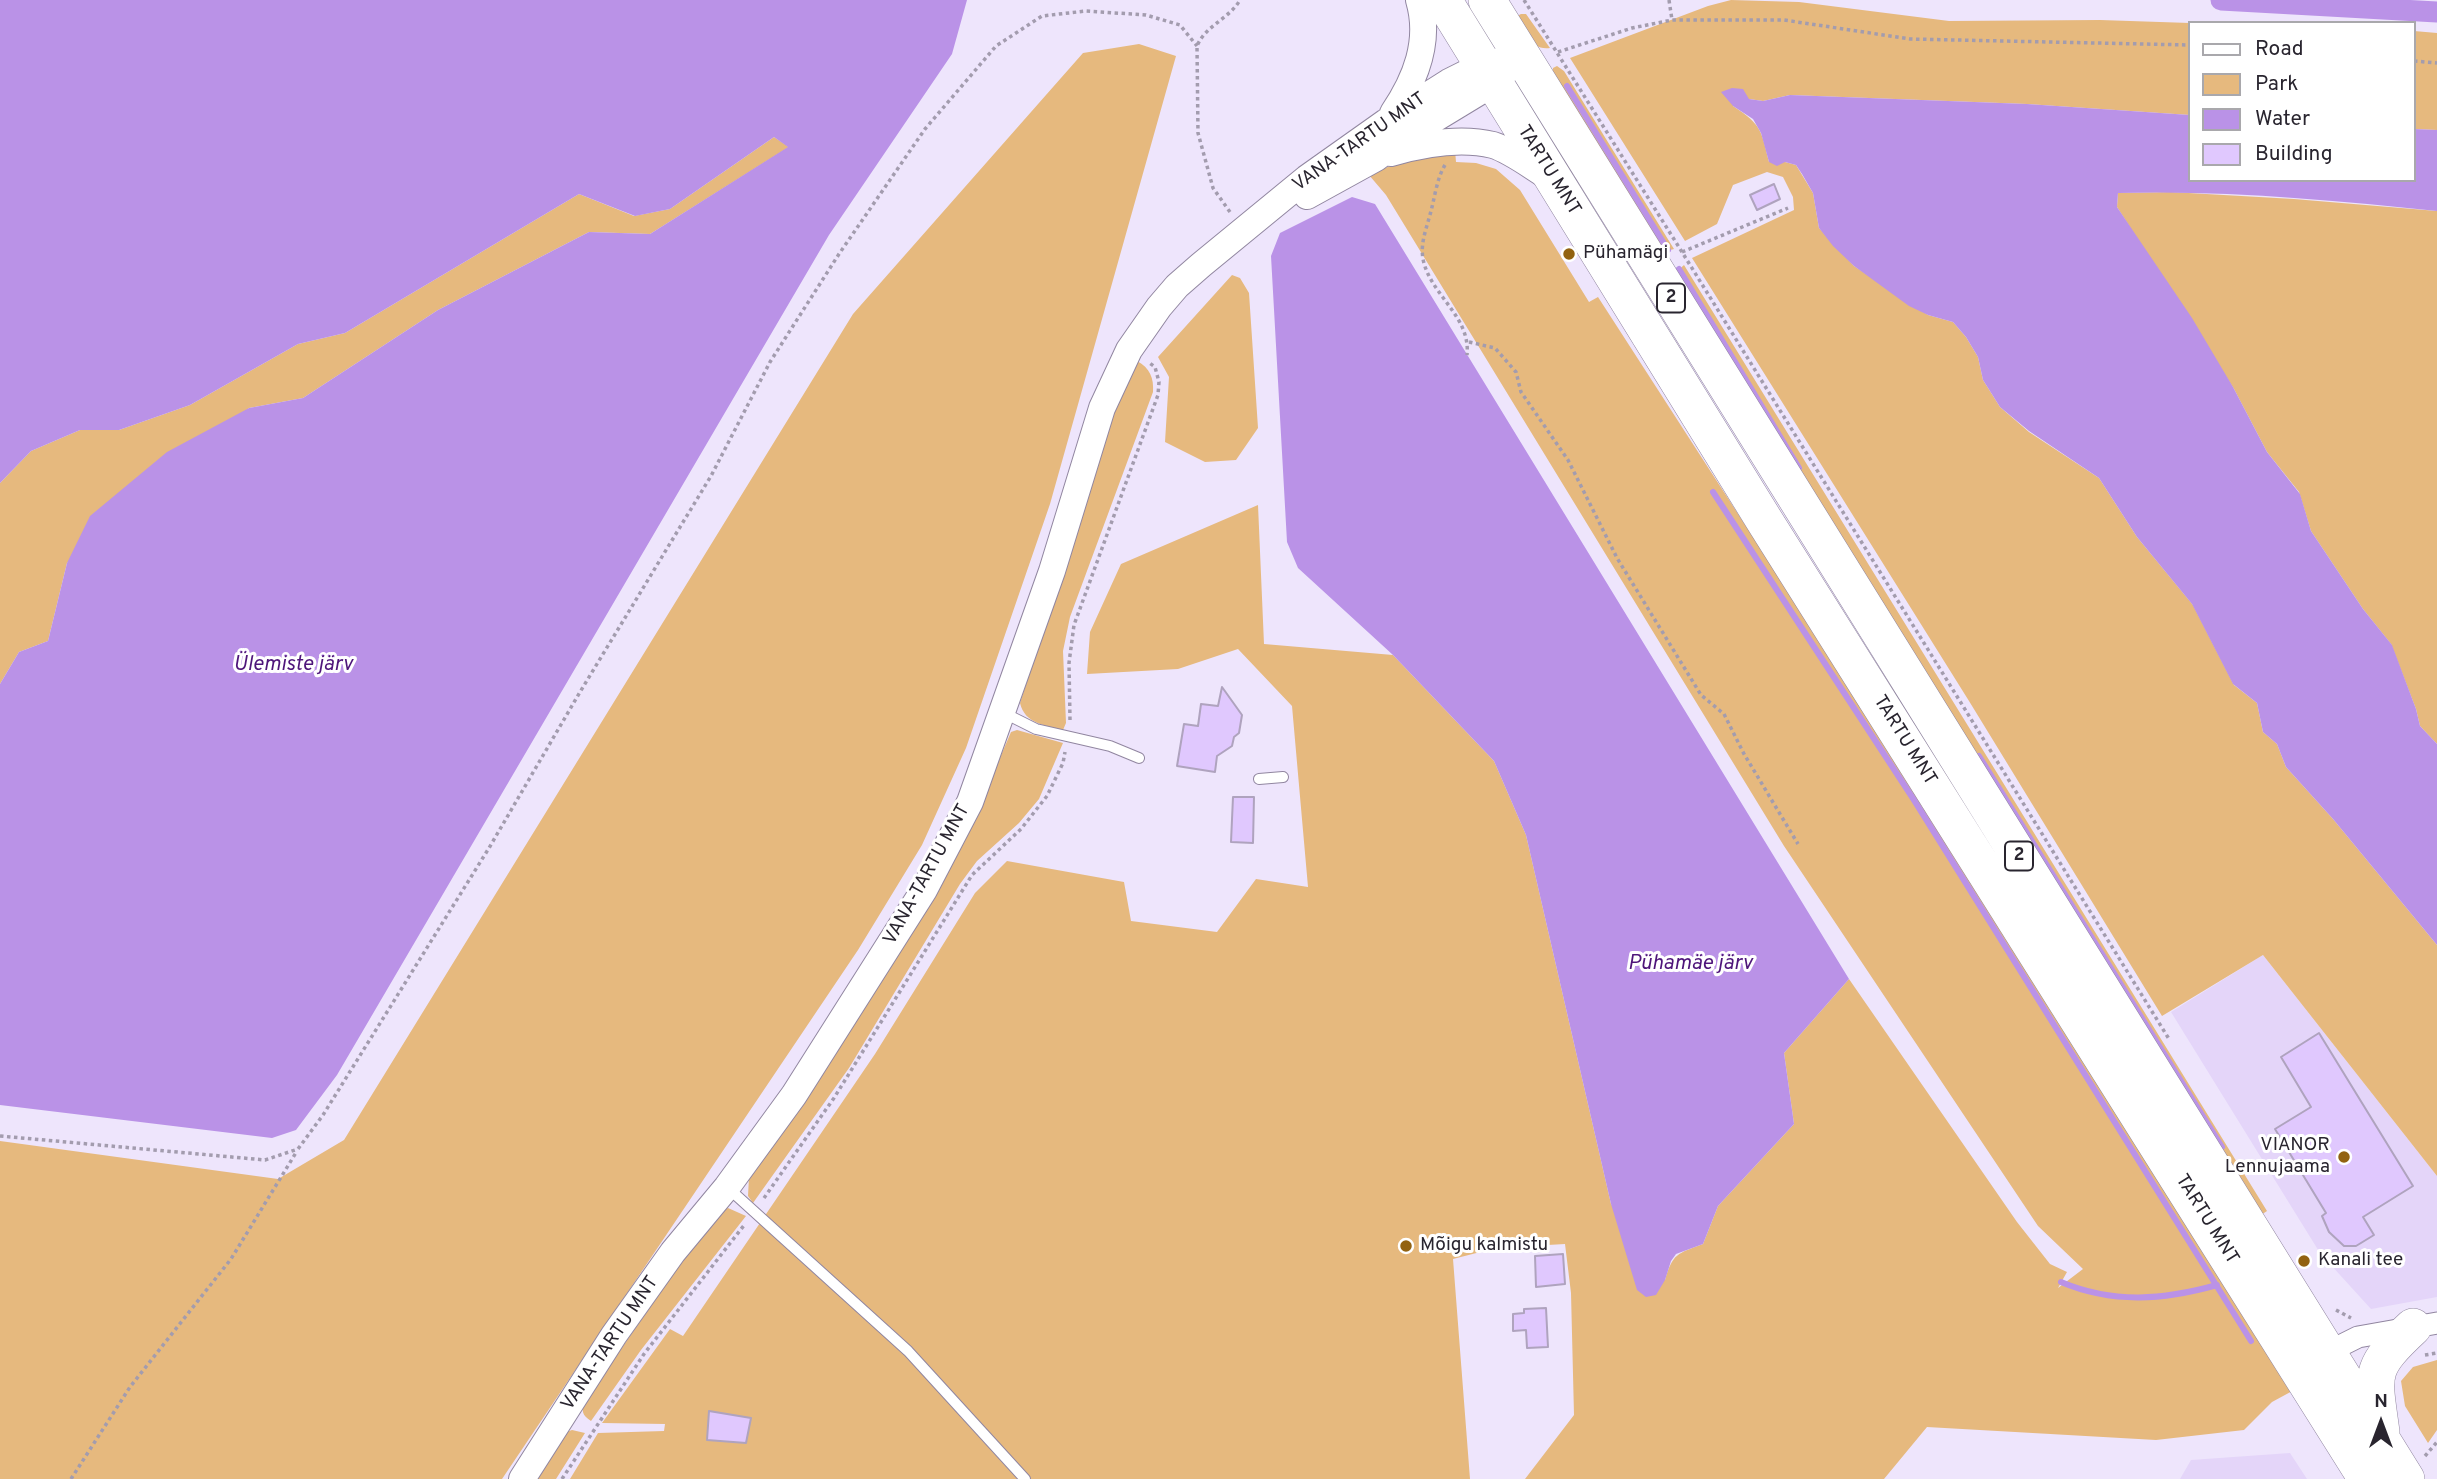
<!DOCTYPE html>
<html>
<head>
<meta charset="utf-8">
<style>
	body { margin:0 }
	#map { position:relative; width:2437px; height:1479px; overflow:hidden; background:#eee5fc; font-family:Overpass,sans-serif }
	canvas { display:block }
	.legend { position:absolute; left:2188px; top:21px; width:228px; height:161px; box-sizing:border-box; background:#fff; border:2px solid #a9a8ac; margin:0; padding:9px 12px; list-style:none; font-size:21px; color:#29252f }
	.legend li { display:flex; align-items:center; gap:14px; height:35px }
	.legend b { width:35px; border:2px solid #a9a8ac }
	.north { position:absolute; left:2346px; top:1388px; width:70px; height:70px; -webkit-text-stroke:5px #fff; paint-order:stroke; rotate:0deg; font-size:19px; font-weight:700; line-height:28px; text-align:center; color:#29252f }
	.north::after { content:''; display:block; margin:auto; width:24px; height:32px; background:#29252f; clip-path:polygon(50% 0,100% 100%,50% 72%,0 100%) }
</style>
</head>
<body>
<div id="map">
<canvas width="2437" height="1479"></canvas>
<ul class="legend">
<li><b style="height:9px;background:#fff"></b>Road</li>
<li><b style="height:19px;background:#e6b97e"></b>Park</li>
<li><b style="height:19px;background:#ba92e7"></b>Water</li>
<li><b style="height:19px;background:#e0c8fe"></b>Building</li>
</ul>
<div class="north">N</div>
</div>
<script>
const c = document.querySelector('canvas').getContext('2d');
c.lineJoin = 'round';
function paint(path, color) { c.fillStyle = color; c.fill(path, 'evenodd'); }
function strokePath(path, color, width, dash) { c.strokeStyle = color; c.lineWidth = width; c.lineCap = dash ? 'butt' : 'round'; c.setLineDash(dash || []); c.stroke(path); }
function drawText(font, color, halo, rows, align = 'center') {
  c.font = font + ' Overpass,sans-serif'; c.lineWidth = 6; c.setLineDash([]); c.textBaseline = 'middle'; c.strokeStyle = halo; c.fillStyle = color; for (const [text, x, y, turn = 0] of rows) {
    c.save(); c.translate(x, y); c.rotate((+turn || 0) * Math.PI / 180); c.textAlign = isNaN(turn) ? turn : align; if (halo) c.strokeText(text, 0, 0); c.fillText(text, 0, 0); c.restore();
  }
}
paint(new Path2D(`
	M 2263,955 L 2437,1176 L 2437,1297 L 2371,1309 L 2320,1253 L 2171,1012 Z
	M 2290,1453 L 2307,1479 L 2180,1479 L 2191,1460 Z`), '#e4d5f9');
paint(new Path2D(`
	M 1731,0 L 1799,2 L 1949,21 L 2100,20 L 2190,23 L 2190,115 L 2027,104 L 1790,95 L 1763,101 L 1749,99 L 1733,106 C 1762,125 1761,130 1769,162 L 1785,162 L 1796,165 L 1813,193 L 1819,228 L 1854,266 L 1928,315 L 1953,322 L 1966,337 L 1978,357 L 1983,380 L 2000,407 L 2029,432 L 2099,478 L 2137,537 L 2193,605 L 2234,685 L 2257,703 L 2263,732 L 2277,744 L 2286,767 L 2333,819 L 2437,945 L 2437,1176 L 2263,955 L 2162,1016 L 1969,701 L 1692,258 L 1794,210 L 1793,197 L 1783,177 L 1767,172 L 1733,185 L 1717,224 L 1685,241 L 1570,58 L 1708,6 Z
	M 1521,14 L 1526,14 L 1550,48 C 1531,51 1524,31 1515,17 Z
	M 2414,31 L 2437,33 L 2437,130 L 2414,129 Z
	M 1139,44 L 1176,56 L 1050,504 L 966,748 L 922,845 L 858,950 L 502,1479 L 0,1479 L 0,1141 L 278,1179 L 344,1140 L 853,314 L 1083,53 Z
	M 1557,66 L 1564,71 L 1674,249 L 1663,252 L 1553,75 L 1553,68 Z
	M 774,137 L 789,147 L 650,234 L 589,232 L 438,310 L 303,398 L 249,408 L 67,563 L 48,641 L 19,652 L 0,684 L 0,483 L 31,451 L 80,430 L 119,430 L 190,405 L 298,344 L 345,333 L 579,194 L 634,216 L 670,209 Z
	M 1455,150 L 1456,162 L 1476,163 L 1496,169 L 1520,190 L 1589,302 L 1598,297 L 1957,853 L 2296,1389 L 2272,1402 L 2244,1430 L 2156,1440 L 1927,1427 L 1884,1479 L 1525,1479 L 1574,1415 L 1571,1293 L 1565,1244 L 1496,1248 L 1453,1259 L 1470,1479 L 570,1479 L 598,1433 L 664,1431 L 665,1424 L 602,1423 L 670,1329 L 683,1336 L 875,1054 L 975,893 L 1007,861 L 1124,882 L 1131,921 L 1217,932 L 1256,879 L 1308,887 L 1292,706 L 1238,649 L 1178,669 L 1087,674 L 1090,632 L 1121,564 L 1258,505 L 1264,644 L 1393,655 L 1494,761 L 1526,835 L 1611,1204 L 1665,1280 C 1673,1253 1677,1254 1703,1244 L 1718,1206 L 1794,1124 L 1784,1053 L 1849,979 L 2017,1222 L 2050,1264 L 2067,1272 L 2058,1288 L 2083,1269 L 2038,1226 L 1784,846 L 1386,195 L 1369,175 L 1397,163 Z
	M 2171,192 L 2294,199 L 2437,211 L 2437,744 L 2420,726 L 2416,709 L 2391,644 L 2363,609 L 2311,531 L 2299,492 L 2267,452 L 2234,389 L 2117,207 L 2118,193 Z
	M 1684,265 L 2267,1211 L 2261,1215 L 1674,274 Z
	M 1232,275 L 1240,278 L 1249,293 L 1258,428 L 1236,460 L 1205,462 L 1165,442 L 1169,377 L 1158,357 Z
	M 1137,361 C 1150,368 1154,378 1153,392 L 1070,617 L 1063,651 L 1066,723 L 1063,730 C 1045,725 1025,724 1020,703 L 1112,417 Z
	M 1017,730 L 1063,743 L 1039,799 L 1019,823 L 977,861 L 960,884 L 849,1068 L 753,1203 L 748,1196 L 749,1177 L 984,795 L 1011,732 Z
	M 728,1208 L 746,1216 L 641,1350 L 591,1421 C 582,1415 581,1411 585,1401 L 679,1265 L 720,1211 Z
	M 2437,1360 L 2437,1430 L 2428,1443 L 2405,1406 L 2401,1381 L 2413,1367 Z
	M 572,1430 L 585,1433 L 556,1479 L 535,1479 L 564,1433 Z`), '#e6b97e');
paint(new Path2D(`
	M 0,0 L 967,0 L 952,54 L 829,235 L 337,1075 L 296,1130 L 272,1138 L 0,1105 L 0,684 L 19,652 L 48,641 L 67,563 L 90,516 L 167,452 L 249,408 L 303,398 L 438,310 L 589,232 L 650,234 L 788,147 L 774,137 L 670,209 L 635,216 L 579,194 L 345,333 L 298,344 L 190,405 L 119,430 L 80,430 L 31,451 L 0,483 Z
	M 1732,88 L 1743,89 L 1749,99 L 1763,101 L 1790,95 L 2027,104 L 2190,115 L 2190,180 L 2414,180 L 2414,129 L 2437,130 L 2437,211 C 2332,200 2224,190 2118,193 L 2117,207 L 2192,318 L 2233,387 L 2267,452 L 2300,494 L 2311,531 L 2363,609 L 2392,645 L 2416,709 L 2420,726 L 2437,744 L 2437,945 L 2333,819 L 2286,767 L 2277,744 L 2263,732 L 2257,703 L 2233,684 L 2192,604 L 2137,537 L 2099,478 L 2029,431 L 2000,407 L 1983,380 L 1978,357 L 1966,337 L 1953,322 L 1928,315 L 1909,306 L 1854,266 L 1833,246 L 1819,228 L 1813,193 L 1802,174 L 1796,165 L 1785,162 L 1777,166 L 1769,162 L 1761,133 L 1753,119 L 1733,106 L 1721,92 Z
	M 1352,197 L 1375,204 L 1849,979 L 1784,1053 L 1794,1124 L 1718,1206 L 1703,1244 L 1676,1254 L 1671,1261 L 1665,1280 L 1656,1295 L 1646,1297 L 1637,1290 L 1611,1204 L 1526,835 L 1494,761 L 1393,655 L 1298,568 L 1287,542 L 1271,256 L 1280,233 Z`), '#ba92e7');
strokePath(new Path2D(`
	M 1567,86 L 1668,250
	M 1679,269 L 1799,468
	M 1713,492 L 1914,800 L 2251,1341
	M 1979,756 L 2222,1147
	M 2061,1282 C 2113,1304 2164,1300 2217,1285`), '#ba92e7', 6);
strokePath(new Path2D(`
	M 2221,0 L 2437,12`), '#ba92e7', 21);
const building = new Path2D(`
	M 1774,184 L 1780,199 L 1757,210 L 1750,195 Z
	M 1222,687 L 1242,715 L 1239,733 L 1234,737 L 1232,746 L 1217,756 L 1215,772 L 1177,766 L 1184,724 L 1198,726 L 1201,704 L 1218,706 Z
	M 1233,797 L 1254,797 L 1253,843 L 1231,842 Z
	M 2319,1033 L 2413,1186 L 2363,1217 L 2374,1235 L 2356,1246 L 2344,1246 L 2329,1232 L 2322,1216 L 2326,1213 L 2275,1129 L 2311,1107 L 2281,1057 Z
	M 1563,1254 L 1565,1284 L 1536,1287 L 1535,1256 Z
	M 1546,1308 L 1548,1347 L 1527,1348 L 1526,1330 L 1513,1331 L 1513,1314 L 1524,1313 L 1524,1309 Z
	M 709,1411 L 751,1418 L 746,1443 L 707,1440 Z`);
paint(building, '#e0c8fe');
strokePath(building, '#afa3be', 2);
const service = new Path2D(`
	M 1002,712 L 1036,729 L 1110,746 L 1139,758
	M 1259,779 L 1283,777
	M 727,1187 L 908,1351 L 1025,1479`);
const minor = new Path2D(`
	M 2318,1357 L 2358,1337 L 2437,1323`);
const tertiary = new Path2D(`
	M 1393,113 C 1416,79 1431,41 1419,0
	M 1391,153 C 1422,144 1460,137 1493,145 C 1512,151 1532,167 1549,177
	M 1307,196 L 1376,158 L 1400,140 L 1494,83 L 1505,72
	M 522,1479 L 614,1335 L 673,1252 L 727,1187 L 794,1095 L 924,890 L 970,802 L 1052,571 L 1102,408 L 1129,350 L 1159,307 L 1177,286 L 1201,265 L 1307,178 L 1386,122 L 1449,82 L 1483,65 L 1499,61`);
const trunk = new Path2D(`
	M 1443,0 L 1764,520 L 2367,1479
	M 1487,0 L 2406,1479
	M 2381,1432 C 2373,1373 2368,1369 2413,1327`);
strokePath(service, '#9186a0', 12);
strokePath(minor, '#9186a0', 23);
strokePath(tertiary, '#9186a0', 28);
strokePath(trunk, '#9186a0', 38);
strokePath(new Path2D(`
	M 1524,0 L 1682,252 L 2169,1039
	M 1669,0 L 1672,20
	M 1558,52 L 1632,28 L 1672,20 L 1784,20 L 1910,39 L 2190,45
	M 2414,61 L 2437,63
	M 1445,165 C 1437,178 1435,196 1431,211 C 1427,227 1420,243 1423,259 C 1430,295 1471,316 1467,355
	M 1230,212 L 1213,188 L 1198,133 L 1197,46 C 1206,25 1229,19 1240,0
	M 1682,252 L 1788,208
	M 1469,342 L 1495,348 L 1516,372 L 1521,392 L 1568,460 L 1617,558 L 1701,695 L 1724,714 L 1744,754 L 1798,844
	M 1070,720 L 1069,663 L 1074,625 L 1158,395 L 1159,382 L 1155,367 L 1148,362
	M 0,1136 L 265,1160 L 298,1149 L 323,1115 L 489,848 L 580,692 L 711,476 L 770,362 L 839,254 L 925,129 L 996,46 L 1042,16 L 1086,11 L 1146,15 L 1180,25 L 1197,46
	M 764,1198 L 834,1098 L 972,875 L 1021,829 L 1047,796 L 1063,763 L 1065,752
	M 2336,1310 L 2351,1318
	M 2425,1355 L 2437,1353
	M 2425,1456 L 2437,1442
	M 71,1479 L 130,1387 L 231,1259 L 297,1151
	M 562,1479 L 644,1354 L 745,1224`), '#a39cae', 3.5, [3.5, 3.5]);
strokePath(service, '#fff', 10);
strokePath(minor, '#fff', 21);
strokePath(tertiary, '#fff', 26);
strokePath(trunk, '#fff', 37);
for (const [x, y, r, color] of [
	[1569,254,7,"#926211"],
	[2344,1157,7,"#926211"],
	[1406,1246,7,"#926211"],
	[2304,1261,7,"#926211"]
]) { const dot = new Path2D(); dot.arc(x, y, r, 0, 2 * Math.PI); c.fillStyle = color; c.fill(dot); strokePath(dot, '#fff', 2.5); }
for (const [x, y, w] of [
	[1671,298,28],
	[2019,856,28]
]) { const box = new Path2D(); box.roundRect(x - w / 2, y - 14.5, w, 29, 5); c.fillStyle = '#fff'; c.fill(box); strokePath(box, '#29252f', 2); }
drawText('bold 18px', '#29252f', null, [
	["2",1671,298],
	["2",2019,856]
]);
drawText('19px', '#29252f', '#fff', [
	["VANA-TARTU MNT",1360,143,-35],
	["TARTU MNT",1548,171,58],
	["TARTU MNT",1904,741,58],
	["VANA-TARTU MNT",928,875,-61],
	["TARTU MNT",2206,1220,58],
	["VANA-TARTU MNT",611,1344,-56]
]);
drawText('19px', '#29252f', '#fff', [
	["Pühamägi",1583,254],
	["VIANOR",2330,1146,"right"],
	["Lennujaama",2330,1168,"right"],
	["Mõigu kalmistu",1420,1246],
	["Kanali tee",2318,1261]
], 'left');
drawText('italic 21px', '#4e157a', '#fff', [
	["Ülemiste järv",293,666],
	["Pühamäe järv",1690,965]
]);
</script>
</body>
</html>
